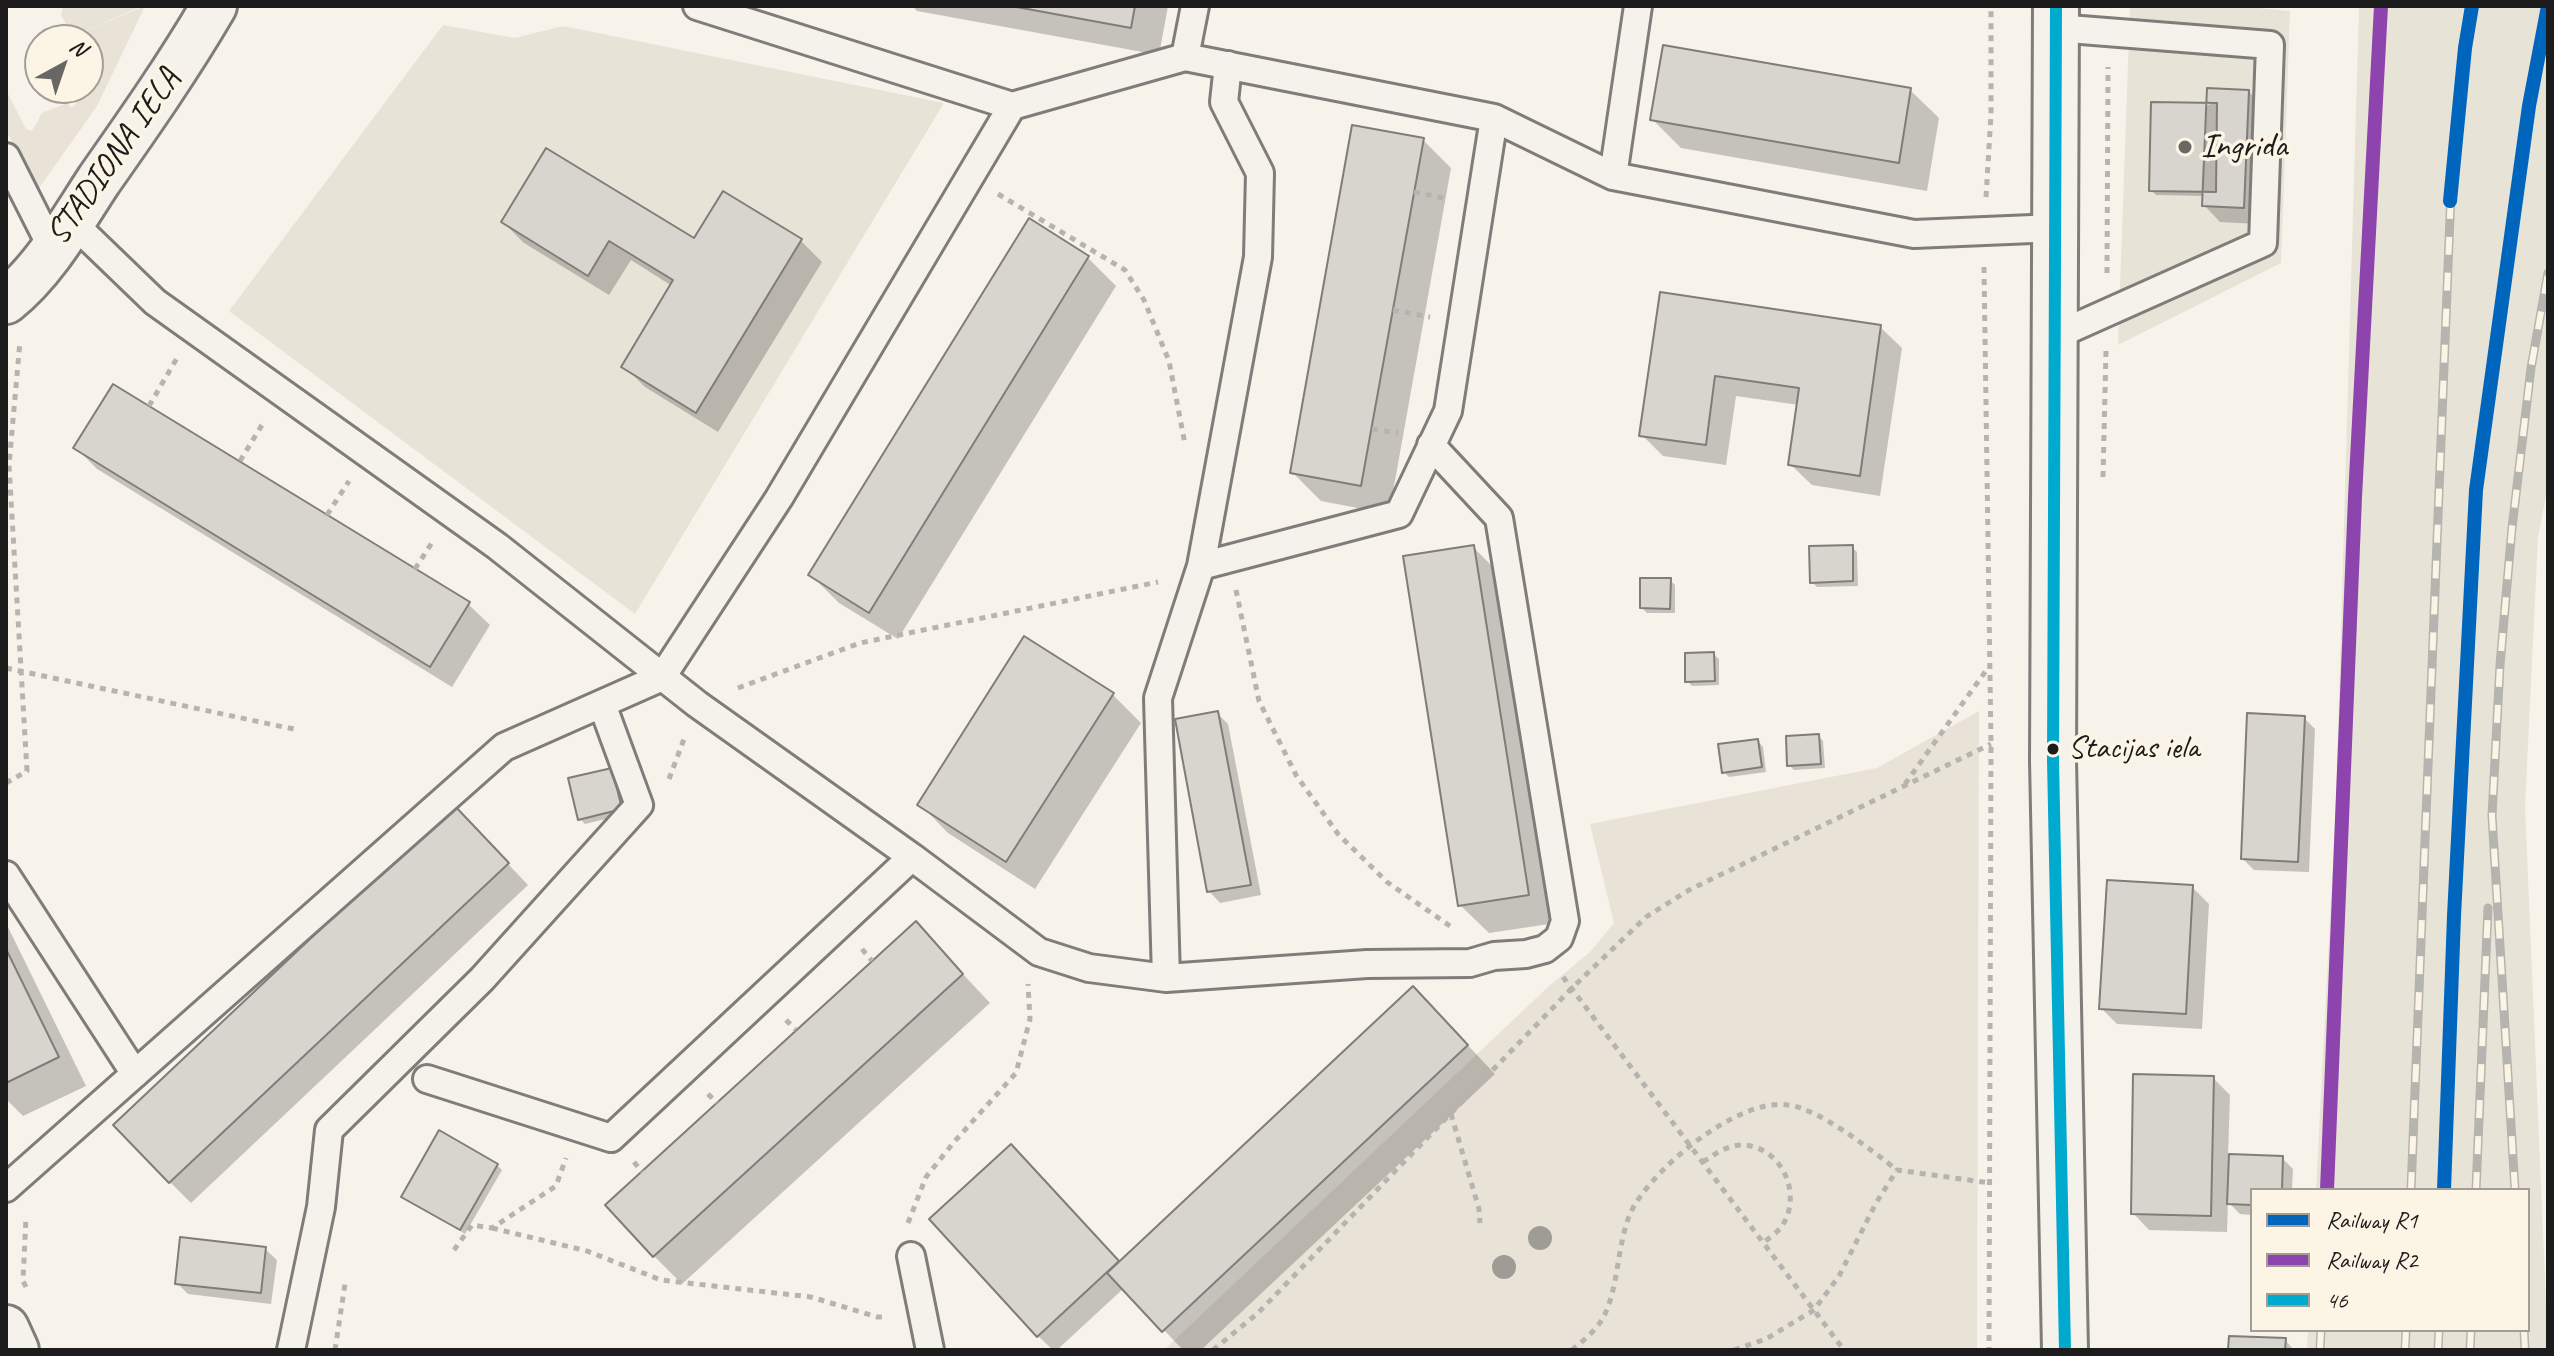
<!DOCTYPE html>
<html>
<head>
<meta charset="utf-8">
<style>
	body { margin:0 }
	#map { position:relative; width:2554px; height:1356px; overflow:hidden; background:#f7f3ea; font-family:Caveat,sans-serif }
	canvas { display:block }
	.frame { position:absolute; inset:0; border:8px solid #1c1c1c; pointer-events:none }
	.legend { position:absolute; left:2250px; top:1188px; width:280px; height:144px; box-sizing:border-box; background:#fcf5e5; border:2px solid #a29e95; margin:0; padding:10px 14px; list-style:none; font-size:24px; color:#1c1c1c }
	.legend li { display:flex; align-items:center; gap:16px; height:40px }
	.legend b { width:40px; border:2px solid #a29e95 }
	.north { position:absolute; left:24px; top:24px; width:80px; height:80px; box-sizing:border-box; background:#fcf5e5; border:2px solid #a29e95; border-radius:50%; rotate:40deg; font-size:22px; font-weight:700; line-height:32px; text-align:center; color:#1c1c1c }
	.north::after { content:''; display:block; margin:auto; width:28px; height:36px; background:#696764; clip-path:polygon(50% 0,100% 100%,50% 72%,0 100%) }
</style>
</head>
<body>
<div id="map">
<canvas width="2554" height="1356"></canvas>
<div class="frame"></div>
<ul class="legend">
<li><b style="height:10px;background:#0065bd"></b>Railway R1</li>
<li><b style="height:10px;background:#8e44ad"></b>Railway R2</li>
<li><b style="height:10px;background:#00a9ce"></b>46</li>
</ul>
<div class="north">N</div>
</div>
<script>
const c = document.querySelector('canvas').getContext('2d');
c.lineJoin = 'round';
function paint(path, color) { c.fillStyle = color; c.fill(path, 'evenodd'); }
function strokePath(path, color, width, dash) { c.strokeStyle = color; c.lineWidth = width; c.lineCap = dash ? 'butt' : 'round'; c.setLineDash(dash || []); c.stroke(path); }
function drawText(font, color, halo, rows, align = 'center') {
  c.font = font + ' Caveat,sans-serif'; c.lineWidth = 7; c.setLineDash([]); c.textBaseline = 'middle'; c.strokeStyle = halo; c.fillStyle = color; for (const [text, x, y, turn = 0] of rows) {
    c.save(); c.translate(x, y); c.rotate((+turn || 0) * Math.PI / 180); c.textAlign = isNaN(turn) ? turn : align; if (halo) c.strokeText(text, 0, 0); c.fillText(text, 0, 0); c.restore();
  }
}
paint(new Path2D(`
	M 67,6 L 142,6 L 80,33 Z
	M 2130,6 L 2237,6 L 2290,11 L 2281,263 L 2118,345 Z
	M 2359,6 L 2548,6 L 2548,486 L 2538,537 L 2525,807 L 2548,1350 L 2307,1350 L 2308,1330 L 2528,1330 L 2528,1190 L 2316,1190 L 2336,802 Z
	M 443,25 L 515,38 L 563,26 L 944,103 L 635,614 L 229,311 Z`), '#e8e3d7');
paint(new Path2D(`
	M 63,6 L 67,6 L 80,33 L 145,6 L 97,106 L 37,191 L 6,130 L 6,90 L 26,129 L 32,131 L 42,113 L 67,103 L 72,108 L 84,94 L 84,88 L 88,88 L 88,40 L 75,40 L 61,15 Z
	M 1979,711 L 1977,1350 L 1164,1350 L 1548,987 L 1590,952 L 1614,923 L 1590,824 L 1877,768 Z`), '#e8e2d7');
paint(new Path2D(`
	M 912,6 L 1168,6 L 1159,55 L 917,11 Z
	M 1910,90 L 1939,118 L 1927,191 L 1681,148 L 1652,119 Z
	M 2248,91 L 2265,108 L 2259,224 L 2220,222 L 2204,205 L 2204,196 L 2156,195 L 2151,190 L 2208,105 Z
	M 1423,140 L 1451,168 L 1389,514 L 1321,501 L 1292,472 Z
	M 723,194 L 801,241 L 822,262 L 718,432 L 645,387 L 624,366 L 672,286 L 631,260 L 609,295 L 524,243 L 503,222 L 694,241 Z
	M 1030,221 L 1088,258 L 1116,286 L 898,639 L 839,603 L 811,575 Z
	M 1662,295 L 1880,327 L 1902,348 L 1880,496 L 1812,485 L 1790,464 L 1799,405 L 1736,396 L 1726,465 L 1663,456 L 1642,435 Z
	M 76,448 L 468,604 L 490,625 L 452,687 L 97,469 Z
	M 1473,547 L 1501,575 L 1556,923 L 1489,933 L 1460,905 Z
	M 1852,547 L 1857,552 L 1858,586 L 1817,587 L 1812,582 Z
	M 1670,580 L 1675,585 L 1675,613 L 1647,613 L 1642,608 Z
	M 1713,654 L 1719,659 L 1719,685 L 1692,686 L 1687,681 Z
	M 1113,695 L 1141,723 L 1035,889 L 948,833 L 920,804 Z
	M 1217,713 L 1228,724 L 1261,895 L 1220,903 L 1209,891 Z
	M 2304,718 L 2315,729 L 2309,872 L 2254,870 L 2243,859 Z
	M 1818,736 L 1823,741 L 1825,768 L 1794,770 L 1789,765 Z
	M 1758,741 L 1763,747 L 1766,772 L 1729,777 L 1724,772 Z
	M 611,770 L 616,775 L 626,814 L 585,824 L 580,819 Z
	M 474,828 L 528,885 L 191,1203 L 170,1182 Z
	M 2192,887 L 2209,904 L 2202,1029 L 2117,1024 L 2101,1008 Z
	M 6,923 L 86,1086 L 23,1116 L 6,1099 Z
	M 916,924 L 990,1003 L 682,1284 L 654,1256 Z
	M 1441,1017 L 1495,1074 L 1201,1350 L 1183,1350 L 1124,1288 L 1057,1350 L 1053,1350 L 1038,1336 L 1027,1163 L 1120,1263 Z
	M 2213,1078 L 2230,1095 L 2228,1156 L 2282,1158 L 2293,1169 L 2292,1190 L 2252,1190 L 2252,1215 L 2240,1214 L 2228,1202 L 2227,1232 L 2149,1230 L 2133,1213 Z
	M 497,1165 L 502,1170 L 465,1234 L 404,1196 Z
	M 265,1249 L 277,1260 L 271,1304 L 188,1294 L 177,1283 Z
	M 2285,1340 L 2294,1350 L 2230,1350 Z`), '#0003');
const building = new Path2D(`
	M 1011,6 L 1135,6 L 1131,28 Z
	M 1663,45 L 1911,88 L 1899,163 L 1650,120 Z
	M 2207,88 L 2249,90 L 2244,208 L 2202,206 Z
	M 2151,102 L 2217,103 L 2216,192 L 2149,191 Z
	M 1352,125 L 1424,138 L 1361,486 L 1290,473 Z
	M 546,148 L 694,238 L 723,191 L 802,239 L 696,413 L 621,367 L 673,280 L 609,241 L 588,276 L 501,222 Z
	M 1029,218 L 1089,256 L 869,613 L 808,575 Z
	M 1660,292 L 1881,325 L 1860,476 L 1788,465 L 1799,388 L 1715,376 L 1706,445 L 1639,436 Z
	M 113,384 L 470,602 L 430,667 L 73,448 Z
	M 1474,545 L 1529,895 L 1458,906 L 1403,556 Z
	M 1853,545 L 1853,581 L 1810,583 L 1809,546 Z
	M 1640,578 L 1671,578 L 1670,609 L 1640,608 Z
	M 1024,636 L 1114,693 L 1006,862 L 917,805 Z
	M 1714,652 L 1715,681 L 1685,682 L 1685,653 Z
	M 1218,711 L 1251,885 L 1207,892 L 1175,719 Z
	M 2247,713 L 2305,716 L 2298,862 L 2241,859 Z
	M 1819,734 L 1821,764 L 1787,766 L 1786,736 Z
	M 1758,739 L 1762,767 L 1722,773 L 1718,744 Z
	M 612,768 L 622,809 L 578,820 L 568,778 Z
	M 453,804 L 509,863 L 169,1183 L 113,1125 Z
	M 2107,880 L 2193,885 L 2186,1014 L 2099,1009 Z
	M 916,921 L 963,974 L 653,1257 L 605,1205 Z
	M 6,949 L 59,1057 L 6,1083 Z
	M 1413,986 L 1468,1045 L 1162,1332 L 1107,1273 Z
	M 2133,1074 L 2214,1076 L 2211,1216 L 2131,1214 Z
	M 439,1130 L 498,1164 L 460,1230 L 401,1197 Z
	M 1011,1144 L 1119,1261 L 1037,1337 L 929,1219 Z
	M 2229,1154 L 2283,1156 L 2282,1190 L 2252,1190 L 2252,1205 L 2227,1204 Z
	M 180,1237 L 266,1247 L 261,1293 L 175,1284 Z
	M 2229,1336 L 2286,1338 L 2285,1350 L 2228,1350 Z`);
paint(building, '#d8d5cf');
strokePath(building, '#7f7d79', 2);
const lane = new Path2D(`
	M 697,6 L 1012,106
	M 2056,28 L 2270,45 L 2263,243 L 2057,335
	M 1185,57 L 1195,6
	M 6,157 L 52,248
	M 1613,176 L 1638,6
	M 71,221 L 155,302 L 497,546 L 697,704 L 912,857 L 1039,952 L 1089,968 L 1166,978 L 1367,964 L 1470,963 L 1494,956 L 1526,954 L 1545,949 L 1559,938 L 1565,921 L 1499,518 L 1431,445
	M 1201,566 L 1399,514 L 1448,411 L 1494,118
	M 6,875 L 135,1074
	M 1166,978 L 1158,698 L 1201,566 L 1258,257 L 1260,173 L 1224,102 L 1228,65
	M 427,1079 L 611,1138 L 912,857
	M 6,1188 L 504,747 L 662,677 L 779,498 L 1012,106 L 1185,57 L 1494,118 L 1613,176 L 1914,234 L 2056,228
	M 911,1256 L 930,1350
	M 291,1350 L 321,1207 L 329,1130 L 482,979 L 639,805 L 602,704`);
const street = new Path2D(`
	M 6,301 C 45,270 72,221 99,180 C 139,123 179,66 214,6`);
const secondary = new Path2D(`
	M 2056,6 L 2053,760 L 2065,1350
	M 6,1328 L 16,1350`);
strokePath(lane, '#7f7d79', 32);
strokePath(street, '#7f7d79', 50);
strokePath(secondary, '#7f7d79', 50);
strokePath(new Path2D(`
	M 1414,192 L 1448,199
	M 998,194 L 1125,270 L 1144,300 L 1169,361 L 1185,444
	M 1986,197 L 1991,115 L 1991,6
	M 1984,267 L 1991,744 L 1989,1350
	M 2107,273 L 2108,67
	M 1393,310 L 1430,317
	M 149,406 L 177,358
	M 1372,429 L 1398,433
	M 240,461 L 265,420
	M 2103,477 L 2106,351
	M 327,515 L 349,481
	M 415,569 L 433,541
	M 1236,590 L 1259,701 L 1296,775 L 1338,834 L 1387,882 L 1450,926
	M 6,668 L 298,730
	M 738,688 L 860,643 L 1158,582
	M 669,779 L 684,739
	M 6,783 L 27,771 L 9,465 L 20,341
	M 1905,784 L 1990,665
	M 862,949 L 872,961
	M 1563,977 L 1844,1350
	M 786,1020 L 796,1030
	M 708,1094 L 717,1103
	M 1451,1114 L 1479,1209 L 1480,1223
	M 634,1162 L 642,1172
	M 1703,1162 C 1715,1154 1727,1145 1743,1145 C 1782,1147 1803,1194 1782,1226 C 1778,1232 1769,1238 1763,1243
	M 908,1223 L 926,1177 L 954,1142 L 1016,1073 L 1030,1019 L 1028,984
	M 492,1228 L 587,1251 L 661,1280 L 811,1297 L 877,1317 L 887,1317
	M 454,1250 L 472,1225 L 492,1228 L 556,1186 L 566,1158
	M 26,1287 L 23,1281 L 26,1217
	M 335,1350 L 345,1284
	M 1213,1350 L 1258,1313 L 1572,988 L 1646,917 L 1689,890 L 1991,744
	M 1482,1350 L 1482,1348
	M 1572,1350 C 1584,1340 1598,1329 1605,1314 C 1619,1283 1617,1246 1630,1214 C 1649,1171 1738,1097 1788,1105 C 1820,1109 1871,1150 1897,1170
	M 1734,1350 L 1766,1339 L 1814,1310 L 1839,1276 L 1876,1203 L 1897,1170 L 1990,1183`), '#b6b4af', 5, [6, 6]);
strokePath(lane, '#f5f2ec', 26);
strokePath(street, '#f5f2ec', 44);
strokePath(secondary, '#f5f2ec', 44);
const rail = new Path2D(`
	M 2327,1190 L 2355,497 L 2381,6
	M 2411,1190 L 2451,192 L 2465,48 L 2472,6
	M 2444,1190 L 2454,916 L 2476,490 L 2529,106 L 2548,6
	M 2476,1190 L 2488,908
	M 2515,1190 L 2492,816 L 2500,665 L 2512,528 L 2531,368 L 2548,273
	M 2524,1330 L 2525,1350
	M 2320,1350 L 2321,1330
	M 2405,1350 L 2406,1330
	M 2438,1350 L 2439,1330
	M 2470,1350 L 2471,1330`);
strokePath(rail, '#b6b4af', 9);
strokePath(rail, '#fcf5e5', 6, [18]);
strokePath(new Path2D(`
	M 2056,6 L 2053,760 L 2065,1350`), '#00a9ce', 12);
strokePath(new Path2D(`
	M 2450,201 L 2465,48 L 2472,6
	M 2444,1190 L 2454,916 L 2476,490 L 2529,106 L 2548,6`), '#0065bd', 14);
strokePath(new Path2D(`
	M 2327,1190 L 2355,497 L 2381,6`), '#8e44ad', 14);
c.fillStyle = '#9e9c95';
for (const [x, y] of [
	[1540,1238],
	[1504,1267]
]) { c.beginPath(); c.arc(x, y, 12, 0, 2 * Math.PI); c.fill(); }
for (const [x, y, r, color] of [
	[2185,147,8,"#696764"],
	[2053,749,7,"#1c1c1c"]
]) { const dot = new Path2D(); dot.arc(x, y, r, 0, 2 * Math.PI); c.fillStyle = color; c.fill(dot); strokePath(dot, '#fcf5e5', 3); }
drawText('32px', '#1c1c1c', '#fcf5e5', [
	["Stacijas iela",2068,749]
], 'left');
drawText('34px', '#1c1c1c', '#fcf5e5', [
	["Ingrida",2201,147]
], 'left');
drawText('34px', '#1c1c1c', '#fcf5e5', [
	["STADIONA IELA",114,157,-55]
]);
</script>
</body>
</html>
